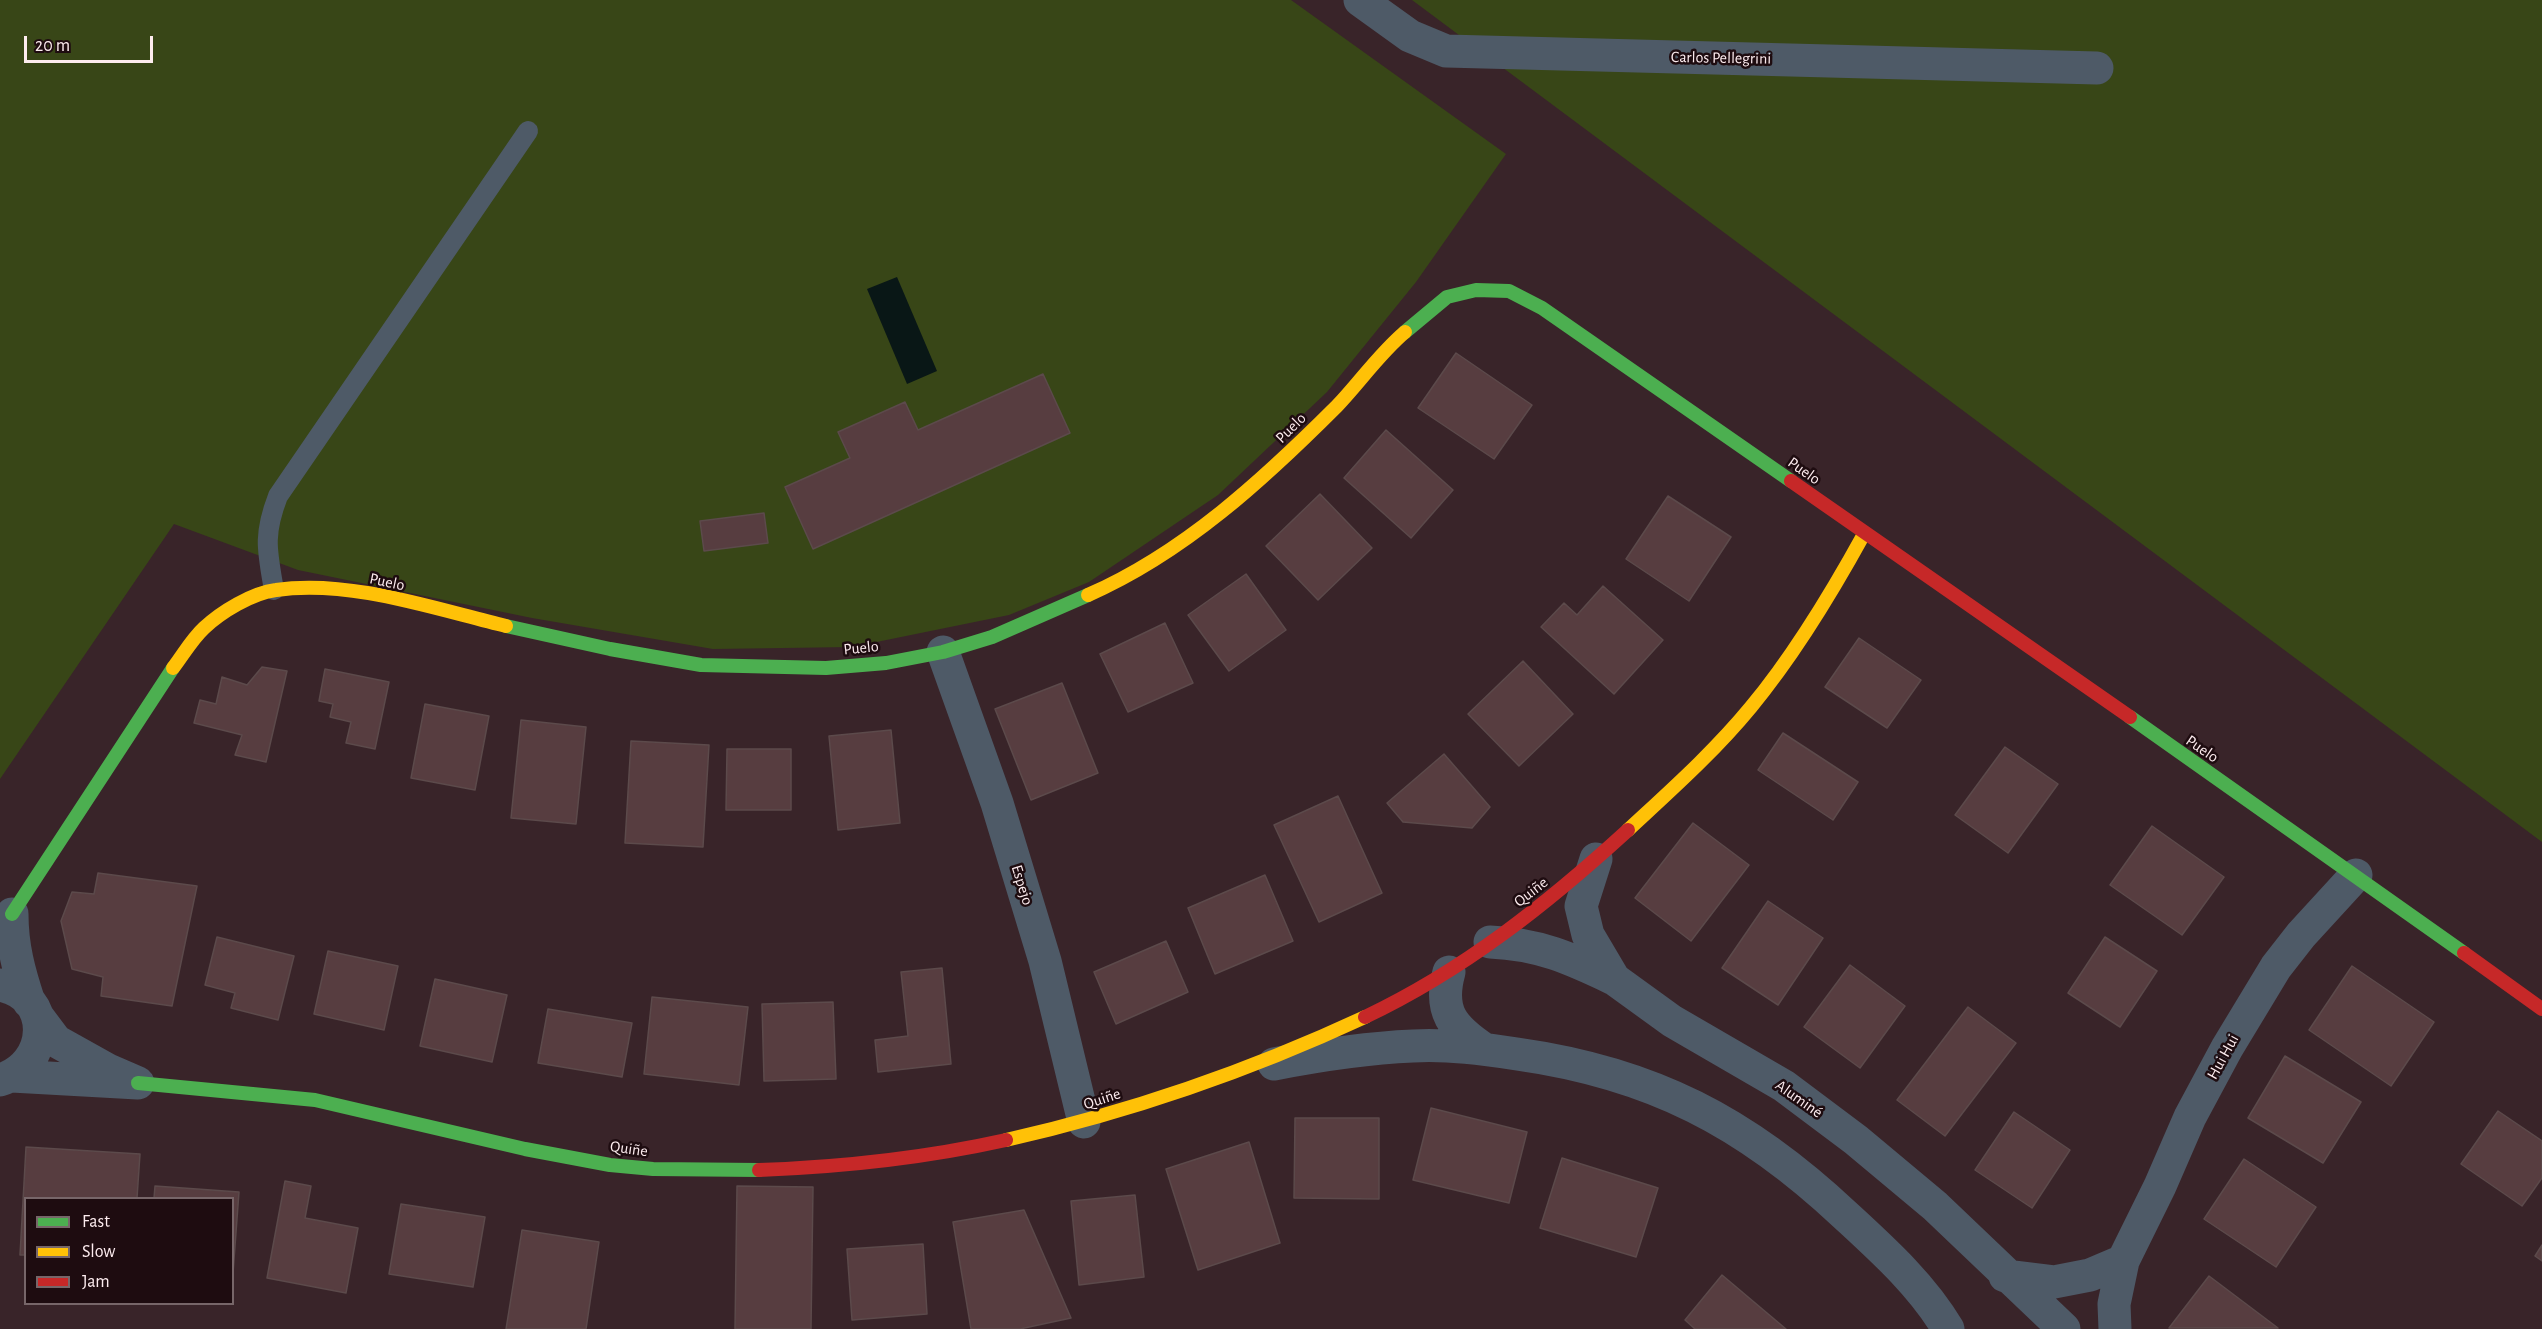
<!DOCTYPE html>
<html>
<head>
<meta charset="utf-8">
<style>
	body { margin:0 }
	#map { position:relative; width:2542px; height:1329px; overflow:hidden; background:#392429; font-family:"Alegreya Sans",sans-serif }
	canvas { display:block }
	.legend { position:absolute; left:24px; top:1197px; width:210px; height:108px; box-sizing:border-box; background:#1e0c10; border:2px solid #776669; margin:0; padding:8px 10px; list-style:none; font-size:18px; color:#fdecef }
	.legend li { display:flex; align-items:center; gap:12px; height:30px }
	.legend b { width:30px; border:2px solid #776669 }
	.scale { position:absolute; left:24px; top:36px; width:129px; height:27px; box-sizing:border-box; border:3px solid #fdecef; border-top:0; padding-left:8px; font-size:18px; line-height:21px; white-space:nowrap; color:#fdecef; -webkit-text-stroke:4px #1e0c10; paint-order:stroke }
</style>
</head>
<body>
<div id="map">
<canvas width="2542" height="1329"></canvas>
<ul class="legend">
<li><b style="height:8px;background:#4caf50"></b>Fast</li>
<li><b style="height:8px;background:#ffc107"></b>Slow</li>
<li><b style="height:8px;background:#c62828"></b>Jam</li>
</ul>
<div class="scale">20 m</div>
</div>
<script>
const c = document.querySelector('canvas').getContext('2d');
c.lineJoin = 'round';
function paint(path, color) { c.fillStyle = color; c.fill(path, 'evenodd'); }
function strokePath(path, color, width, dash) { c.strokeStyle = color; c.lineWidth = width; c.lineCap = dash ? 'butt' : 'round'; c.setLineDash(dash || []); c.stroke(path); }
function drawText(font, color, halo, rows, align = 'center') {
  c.font = font + ' "Alegreya Sans",sans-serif'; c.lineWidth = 5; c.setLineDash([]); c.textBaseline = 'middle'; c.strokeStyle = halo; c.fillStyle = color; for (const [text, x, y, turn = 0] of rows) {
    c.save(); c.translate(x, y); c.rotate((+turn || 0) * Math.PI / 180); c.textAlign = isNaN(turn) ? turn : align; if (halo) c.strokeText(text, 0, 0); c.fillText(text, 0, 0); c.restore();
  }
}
paint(new Path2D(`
	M 0,0 L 1291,0 L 1506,154 L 1416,282 L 1327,392 L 1218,495 L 1089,582 L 1009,615 L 852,647 L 713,649 L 532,618 L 298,570 L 174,524 L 0,779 Z
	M 1412,0 L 2542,0 L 2542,842 Z`), '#384617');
paint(new Path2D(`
	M 897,277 L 937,371 L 907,384 L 867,289 Z`), '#091716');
const building = new Path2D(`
	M 1456,353 L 1532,405 L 1494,459 L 1418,408 Z
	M 1043,374 L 1070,433 L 813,549 L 785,487 L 850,458 L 838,432 L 905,402 L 918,430 Z
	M 1386,430 L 1453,490 L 1411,538 L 1344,478 Z
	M 1320,494 L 1372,548 L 1318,600 L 1266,546 Z
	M 1668,496 L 1731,537 L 1689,601 L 1626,559 Z
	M 764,513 L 768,543 L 704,551 L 700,521 Z
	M 1246,574 L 1286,630 L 1229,671 L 1188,615 Z
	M 1603,586 L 1663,640 L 1614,694 L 1541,627 L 1564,603 L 1577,615 Z
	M 1165,623 L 1193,683 L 1128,712 L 1100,654 Z
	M 1859,638 L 1921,680 L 1887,728 L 1825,687 Z
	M 1523,661 L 1573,714 L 1519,766 L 1468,714 Z
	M 262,667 L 287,671 L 266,762 L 235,755 L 242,735 L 194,723 L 200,700 L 216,704 L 222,677 L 247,685 Z
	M 325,669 L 389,682 L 375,749 L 346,743 L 351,722 L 330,717 L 333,704 L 319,701 Z
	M 1062,683 L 1098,773 L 1031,800 L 995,709 Z
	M 425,704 L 489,716 L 475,790 L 411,778 Z
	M 521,720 L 586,727 L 576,824 L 511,818 Z
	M 891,730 L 900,823 L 838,830 L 829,736 Z
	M 1783,733 L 1858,782 L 1833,820 L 1758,770 Z
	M 631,741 L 709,745 L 703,847 L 625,843 Z
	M 2005,747 L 2058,784 L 2008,853 L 1955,815 Z
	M 727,749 L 791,749 L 791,810 L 726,810 Z
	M 1444,754 L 1490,807 L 1472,828 L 1403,822 L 1387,803 Z
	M 1338,796 L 1382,893 L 1319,922 L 1274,825 Z
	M 1693,823 L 1749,865 L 1691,941 L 1635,898 Z
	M 2152,826 L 2224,877 L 2182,935 L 2110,885 Z
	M 98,873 L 197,886 L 172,1006 L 101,996 L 103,977 L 72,969 L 61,921 L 72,892 L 94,894 Z
	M 1265,875 L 1293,941 L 1215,974 L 1188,908 Z
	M 1768,901 L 1823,938 L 1778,1005 L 1722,968 Z
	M 217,937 L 294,956 L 278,1020 L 231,1008 L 235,993 L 205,985 Z
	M 2105,937 L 2157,971 L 2120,1027 L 2068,993 Z
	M 1166,941 L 1188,992 L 1116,1024 L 1094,972 Z
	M 328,951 L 398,966 L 384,1030 L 314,1014 Z
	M 1850,965 L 1905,1006 L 1860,1068 L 1804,1027 Z
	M 2352,966 L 2434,1022 L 2391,1086 L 2309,1030 Z
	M 942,968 L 951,1064 L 878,1072 L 875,1040 L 908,1036 L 901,972 Z
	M 435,979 L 507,995 L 492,1062 L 420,1046 Z
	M 652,997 L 748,1007 L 739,1085 L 644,1074 Z
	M 833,1002 L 836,1079 L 764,1081 L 762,1004 Z
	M 1968,1007 L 2016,1043 L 1945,1136 L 1897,1100 Z
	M 548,1009 L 632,1023 L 622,1077 L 538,1063 Z
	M 2285,1056 L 2361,1102 L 2323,1163 L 2248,1118 Z
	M 1431,1108 L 1527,1132 L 1509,1203 L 1413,1180 Z
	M 2498,1111 L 2542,1141 L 2542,1178 L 2522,1206 L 2461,1164 Z
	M 2014,1112 L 2070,1150 L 2032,1208 L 1975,1170 Z
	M 1295,1118 L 1379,1118 L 1379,1199 L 1294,1198 Z
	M 1249,1142 L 1280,1243 L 1198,1270 L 1166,1169 Z
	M 26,1147 L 140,1154 L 137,1198 L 26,1198 L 26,1255 L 20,1255 Z
	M 1562,1158 L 1658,1188 L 1636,1257 L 1540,1228 Z
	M 2244,1159 L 2316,1207 L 2276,1267 L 2204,1219 Z
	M 285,1181 L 311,1186 L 305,1218 L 358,1228 L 346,1293 L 267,1278 Z
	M 155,1186 L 239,1192 L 233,1273 L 232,1198 L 154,1198 Z
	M 737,1186 L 813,1187 L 811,1329 L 735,1329 Z
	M 1135,1195 L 1144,1277 L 1079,1285 L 1071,1201 Z
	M 401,1204 L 485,1217 L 473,1287 L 389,1274 Z
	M 1024,1210 L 1071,1318 L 1020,1329 L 971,1329 L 953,1222 Z
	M 522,1230 L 599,1242 L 586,1329 L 506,1329 Z
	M 923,1244 L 927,1314 L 852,1320 L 847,1249 Z
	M 2542,1245 L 2542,1261 L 2535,1256 Z
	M 1722,1275 L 1786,1329 L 1695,1329 L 1685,1320 Z
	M 2209,1276 L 2278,1328 L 2169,1328 Z`);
paint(building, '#573d40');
strokePath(building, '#5c4a4b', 1.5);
strokePath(new Path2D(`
	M 274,590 C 267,550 263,535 278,496 L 528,131`), '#4e5a67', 20);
strokePath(new Path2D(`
	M 1360,0 L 1410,36 L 1446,51 L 2097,68
	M 943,652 L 997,803 L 1045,961 L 1084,1122
	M 1596,859 L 1581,906 L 1588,935 L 1614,979 L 1672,1021 L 1784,1086 L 1856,1140 L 1935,1206 L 2064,1329
	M 0,934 L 12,914 C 12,946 19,972 29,1002
	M 1490,942 C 1539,944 1570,958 1614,979
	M 1449,972 C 1438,1012 1453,1028 1484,1049
	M 0,985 C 54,995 51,1065 0,1080
	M 1274,1064 C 1320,1055 1367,1048 1413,1046 C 1448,1044 1484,1049 1517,1054 C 1652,1073 1746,1122 1845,1215 C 1883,1250 1922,1285 1948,1329
	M 12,1076 L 138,1083 L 108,1070 L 56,1041 L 38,1017
	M 2123,1261 L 2160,1186 L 2190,1117 L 2227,1048 L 2276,967 L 2301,935 L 2356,875
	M 2005,1276 L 2054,1282 L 2090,1275 L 2123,1261 L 2114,1304 L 2115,1329`), '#4e5a67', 33);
strokePath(new Path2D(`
	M 1405,332 L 1447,297 L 1476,290 L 1509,291 L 1542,308 L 1791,481
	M 506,626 L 610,649 L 701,665 L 826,668 L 886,663 L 943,652 L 992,637 L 1088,595
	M 2130,717 L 2464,953
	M 12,914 L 173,668
	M 138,1083 L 315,1100 L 525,1149 L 610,1165 L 653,1169 L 759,1170`), '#4caf50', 14);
strokePath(new Path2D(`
	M 1088,595 C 1184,553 1264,479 1337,406 C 1360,382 1379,354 1405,332
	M 173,668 C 183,655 192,639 204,628 C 221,612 252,593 276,590 C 349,579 435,609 506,626
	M 1628,830 C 1670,791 1714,752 1751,707 C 1795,654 1831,594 1864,534
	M 1006,1140 C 1130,1112 1249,1071 1365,1017`), '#ffc107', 14);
strokePath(new Path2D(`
	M 1791,481 L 2130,717
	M 2464,953 L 2542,1009
	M 1365,1017 C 1464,970 1547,904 1628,830
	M 759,1170 C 842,1167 925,1158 1006,1140`), '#c62828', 14);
drawText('16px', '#fdecef', '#1e0c10', [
	["Carlos Pellegrini",1721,58,1],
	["Puelo",1291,428,-45],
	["Puelo",1804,471,35],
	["Puelo",387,582,12],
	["Puelo",861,648,-6],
	["Puelo",2202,749,34],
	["Espejo",1022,885,73],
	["Quiñe",1531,892,-38],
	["Hui Hui",2223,1057,-61],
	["Quiñe",1102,1099,-18],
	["Aluminé",1799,1099,35],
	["Quiñe",629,1149,8]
]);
</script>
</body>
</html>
